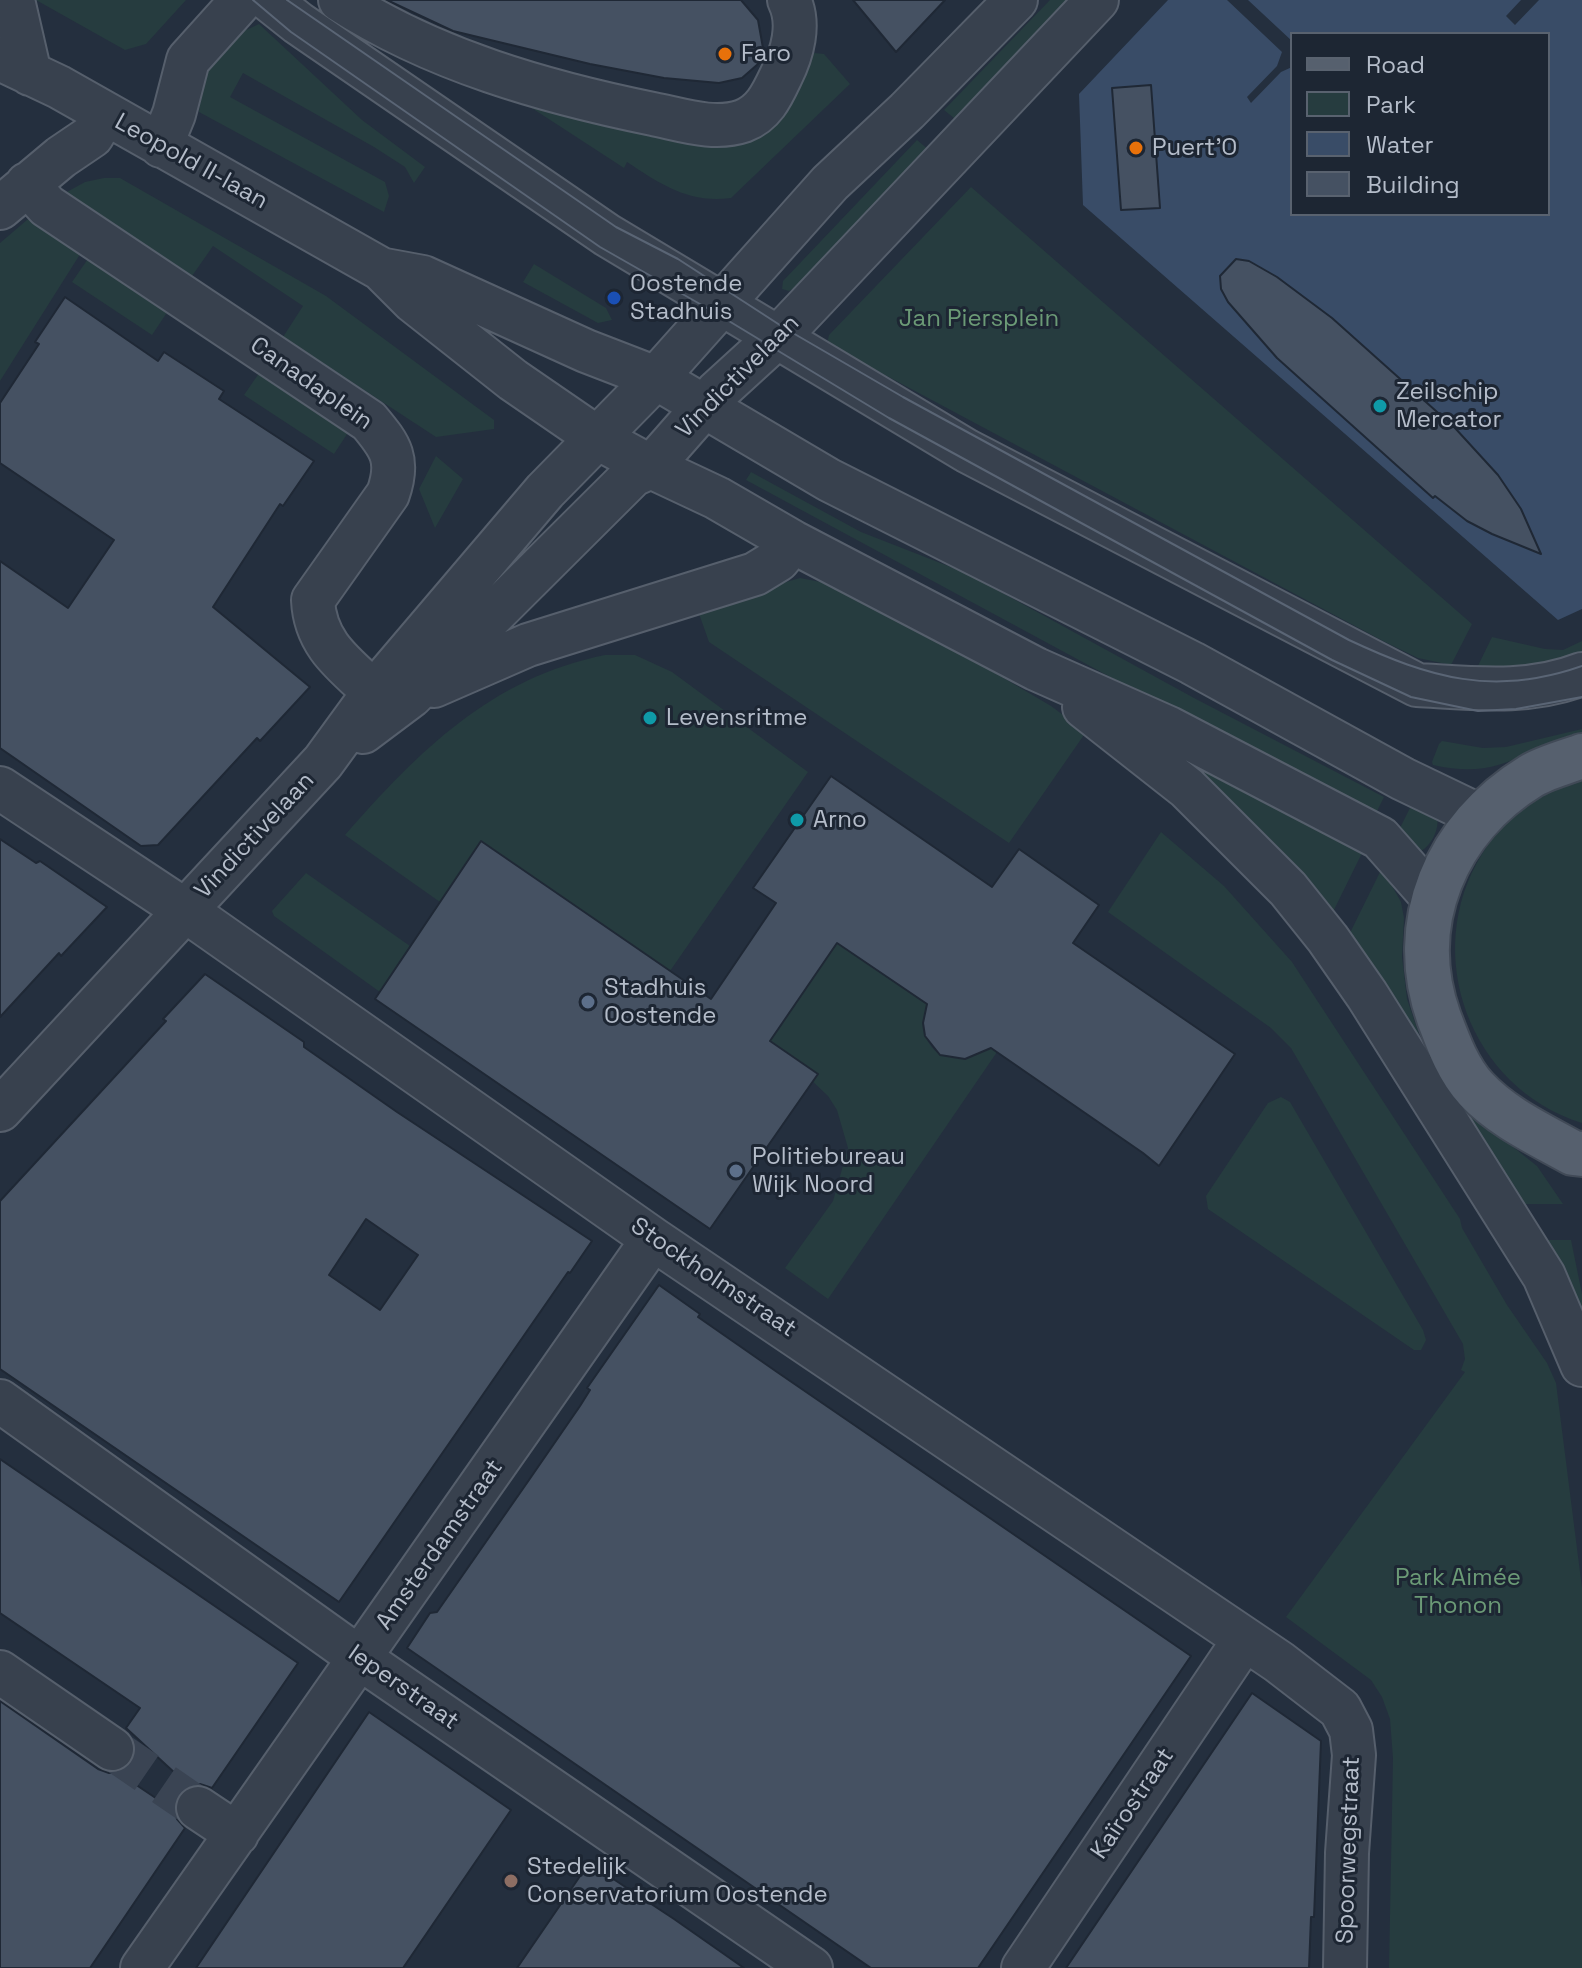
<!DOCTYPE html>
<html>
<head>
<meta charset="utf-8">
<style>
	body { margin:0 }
	#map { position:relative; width:1582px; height:1968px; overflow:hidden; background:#242f3e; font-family:"Space Grotesk",sans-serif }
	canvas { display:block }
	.legend { position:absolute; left:1290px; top:32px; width:260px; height:184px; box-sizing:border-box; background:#1d2633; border:2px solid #59626f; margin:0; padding:10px 14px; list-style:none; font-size:24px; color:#b4bcc9 }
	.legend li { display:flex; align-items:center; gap:16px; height:40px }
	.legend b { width:40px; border:2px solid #59626f }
</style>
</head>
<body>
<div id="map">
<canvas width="1582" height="1968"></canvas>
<ul class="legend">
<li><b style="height:10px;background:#56606e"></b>Road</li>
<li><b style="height:22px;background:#263c3f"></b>Park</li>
<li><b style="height:22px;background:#394c67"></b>Water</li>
<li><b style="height:22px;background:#455162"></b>Building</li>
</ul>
</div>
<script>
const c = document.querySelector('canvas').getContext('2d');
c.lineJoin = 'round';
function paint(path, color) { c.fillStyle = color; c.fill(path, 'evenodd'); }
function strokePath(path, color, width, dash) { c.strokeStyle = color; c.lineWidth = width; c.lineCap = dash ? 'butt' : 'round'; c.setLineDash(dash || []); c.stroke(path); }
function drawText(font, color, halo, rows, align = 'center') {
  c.font = font + ' "Space Grotesk",sans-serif'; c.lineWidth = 6; c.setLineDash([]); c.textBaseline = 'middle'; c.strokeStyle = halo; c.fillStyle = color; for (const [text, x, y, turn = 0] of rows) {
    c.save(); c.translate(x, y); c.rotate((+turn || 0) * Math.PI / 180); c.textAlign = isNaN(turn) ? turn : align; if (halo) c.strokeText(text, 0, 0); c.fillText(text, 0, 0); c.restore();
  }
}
paint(new Path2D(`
	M 36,0 L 186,0 L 146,44 L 125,50 Z
	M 1050,0 L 1076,0 L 959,122 L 944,110 Z
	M 259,24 L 362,120 L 425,167 L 414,183 L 405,167 L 374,147 L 243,73 L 230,97 L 385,182 L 389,196 L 384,212 L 199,112 L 204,73 L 240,33 Z
	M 814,53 L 824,54 L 850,84 L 731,198 C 690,204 660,184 627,162 L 624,168 L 521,101 L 691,137 Z
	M 917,140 L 930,151 L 805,282 L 789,291 L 782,289 L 783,281 Z
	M 104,178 L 120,178 L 326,296 L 494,420 L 494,429 L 436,437 L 283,337 L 303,306 L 213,246 L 192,276 L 65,193 L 85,182 Z
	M 971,187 L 1472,624 L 1451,665 L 1418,658 L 1385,642 L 827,344 L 829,335 Z
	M 34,214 L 84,248 L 0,381 L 0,243 Z
	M 92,253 L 172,305 L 152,335 L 72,282 Z
	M 534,264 L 606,308 L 612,320 L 598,323 L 523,282 Z
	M 264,366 L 353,425 L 334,454 L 244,395 Z
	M 436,456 L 463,479 L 435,528 L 419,489 Z
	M 751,472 L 861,532 L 966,573 L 1194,698 L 1384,797 L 1373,819 L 746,480 Z
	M 800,578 L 851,588 L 1051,706 L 1086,732 L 1009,843 L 709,642 L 697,608 Z
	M 1492,637 L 1545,649 L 1563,650 L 1582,641 L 1582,657 L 1555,666 L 1475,672 Z
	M 605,655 L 635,655 L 672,672 L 808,772 L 670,971 L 481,841 L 440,902 L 345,835 C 419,751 491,678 605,655 Z
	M 1582,729 L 1582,732 C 1521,748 1504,781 1433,765 L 1432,762 L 1439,744 L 1442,741 L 1483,748 L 1506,747 Z
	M 1171,751 L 1362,853 L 1329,920 Z
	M 1582,776 L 1582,1123 C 1470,1088 1420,954 1482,854 C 1506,815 1542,795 1582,776 Z
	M 1411,806 L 1437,816 C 1440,829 1431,847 1419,852 L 1397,834 Z
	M 1161,832 L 1224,886 L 1292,962 L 1460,1219 L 1462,1228 L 1507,1305 L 1547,1363 L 1556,1383 L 1582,1588 L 1582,1968 L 1389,1968 L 1393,1758 L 1390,1719 L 1382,1697 L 1371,1680 L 1286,1617 L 1465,1372 L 1461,1370 L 1465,1359 L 1463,1344 L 1291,1048 L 1271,1028 L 1108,912 Z
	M 1382,868 L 1401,902 L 1404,918 L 1402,957 L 1407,999 L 1424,1049 L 1468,1111 L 1537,1166 L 1563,1204 L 1516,1204 L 1346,941 Z
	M 306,873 L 410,946 L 380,992 L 274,916 L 272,911 Z
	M 837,943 L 929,1006 C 919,1025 923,1041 940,1055 L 965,1059 L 985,1045 L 997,1052 L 828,1299 L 785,1268 L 833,1201 L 848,1148 L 837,1110 L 828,1096 L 770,1041 Z
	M 1281,1097 L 1290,1102 L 1423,1330 L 1426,1340 L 1421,1350 L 1414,1350 L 1208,1209 L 1206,1196 L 1268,1103 Z
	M 1540,1240 L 1571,1240 L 1582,1294 L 1582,1323 Z`), '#263c3f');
paint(new Path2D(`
	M 1168,0 L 1582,0 L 1582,609 L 1558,620 L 1083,205 L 1079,94 ZM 1292,34 L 1548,34 L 1548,214 L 1292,214 Z`), '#394c67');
paint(new Path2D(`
	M 1227,0 L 1248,0 L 1292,41 L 1292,67 L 1281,72 L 1251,103 L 1247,97 L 1277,66 L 1282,52 Z
	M 1521,0 L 1539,0 L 1515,25 L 1506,16 Z`), '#242f3e');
const building = new Path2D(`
	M 387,0 L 741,0 L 758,20 L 763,48 L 758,64 L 742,78 L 719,83 L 664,78 L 590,64 L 453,31 Z
	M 853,0 L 945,0 L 896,52 Z
	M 1151,85 L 1160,208 L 1121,210 L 1112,88 Z
	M 1236,259 L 1249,261 L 1277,277 L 1332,318 L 1455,428 L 1498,475 L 1521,509 L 1541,554 L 1492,534 L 1467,521 L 1435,496 L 1433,498 L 1277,358 L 1228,302 L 1221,289 L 1220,276 Z
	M 65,297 L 158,361 L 164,352 L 224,391 L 219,399 L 314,461 L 283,506 L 280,504 L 213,607 L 310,687 L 260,741 L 257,738 L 158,845 L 141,846 L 0,748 L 0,561 L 68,608 L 114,540 L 0,463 L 0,403 L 39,344 L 35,342 Z
	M 831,776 L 992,887 L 1019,849 L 1099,905 L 1073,943 L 1235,1054 L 1159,1166 L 1143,1153 L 991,1048 L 965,1059 L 940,1055 L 925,1036 L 923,1023 L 927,1004 L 837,943 L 770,1041 L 818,1074 L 710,1229 L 375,999 L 481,841 L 711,999 L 776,903 L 753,888 Z
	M 0,839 L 36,863 L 40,861 L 107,907 L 61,956 L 59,953 L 0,1017 Z
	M 205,974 L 304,1042 L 304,1047 L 397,1112 L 592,1241 L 570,1273 L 568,1272 L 339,1602 L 0,1369 L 0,1201 L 166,1021 L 163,1019 ZM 366,1219 L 418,1255 L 380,1310 L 329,1275 Z
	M 659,1285 L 700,1314 L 698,1317 L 777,1372 L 1191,1656 L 978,1968 L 871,1968 L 407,1648 L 430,1613 L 437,1612 L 529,1480 L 580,1406 L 590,1390 L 587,1388 Z
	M 0,1459 L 298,1663 L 212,1788 L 200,1784 L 189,1786 L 126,1728 L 140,1708 L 0,1613 Z
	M 1252,1693 L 1321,1741 L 1314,1917 L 1311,1917 L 1309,1968 L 1066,1968 Z
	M 0,1701 L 98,1769 L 109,1773 L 117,1772 L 175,1811 L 177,1819 L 185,1828 L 90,1968 L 0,1968 Z
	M 369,1712 L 511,1810 L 403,1968 L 196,1968 Z
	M 589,1863 L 674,1919 L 744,1968 L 517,1968 Z`);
paint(building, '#455162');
strokePath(building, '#1f2835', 2);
strokePath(new Path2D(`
	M 112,1749 L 198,1808`), '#3a4453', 42, [42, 21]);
const minor = new Path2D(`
	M 13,0 L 30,74
	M 269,0 L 298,23 L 607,235 L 967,451 L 1417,685 C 1473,688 1529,695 1582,674
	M 340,0 C 433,60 545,92 653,114 C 683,120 714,131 743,121 C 764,113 772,95 781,76 C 792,54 801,24 789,0
	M 0,59 L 59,87 L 381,269 L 413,301 L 513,380 L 596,437 L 651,467 L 717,498 L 793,542 L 1036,669 L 1169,728 L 1380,838 L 1433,898
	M 161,146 L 174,114 L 188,60 L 242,0
	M 27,184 L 47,206 L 369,421 C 391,447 400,460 388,494 L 313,600 C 315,644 344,664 374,692
	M 0,208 L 61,157 L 92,136 L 105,114
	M 385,270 L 423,277 L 586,351 L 656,378 L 829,480 L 1192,663 L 1403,779 L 1480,816
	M 434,686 L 528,645 L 755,574 L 778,560 L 793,542
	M 1084,707 L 1187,788 L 1288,889 L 1328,939 L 1367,995 L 1544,1276 L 1582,1365
	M 363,732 L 411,696 L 633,475 L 651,467 L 717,392 L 786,329 L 1097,0
	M 0,788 L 186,911 L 653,1239 L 1279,1662 L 1340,1709 L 1351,1730 L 1354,1755 L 1347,1853 L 1345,1968
	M 0,1110 L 323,762 L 374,692 L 545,491 L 656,378 L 830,183 L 907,111 L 1016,0
	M 0,1401 L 361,1659 L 811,1968
	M 0,1672 L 112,1749
	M 198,1808 L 237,1834
	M 142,1968 L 653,1239
	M 1023,1968 L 1244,1640`);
const major = new Path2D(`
	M 1582,756 C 1566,762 1546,767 1531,776 C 1446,828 1405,923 1439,1018 C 1448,1042 1458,1070 1476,1089 C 1502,1117 1539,1134 1573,1153 L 1582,1154`);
strokePath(minor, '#565f6c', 46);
strokePath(major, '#414a57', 48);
strokePath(minor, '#38414e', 42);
strokePath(major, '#56606e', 44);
strokePath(new Path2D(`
	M 253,0 L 291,32 L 600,247 L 714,312 L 889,418 L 1332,660 L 1411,697 L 1478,711 L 1516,709 L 1582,697
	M 287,0 L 616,227 L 678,259 L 786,329 L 903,397 L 1349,640 C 1430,678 1494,697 1582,666`), '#5a6575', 2);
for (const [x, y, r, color] of [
	[725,54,8,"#e8710a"],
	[1136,148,8,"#e8710a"],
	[614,298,8,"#1a4fb4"],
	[1380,406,8,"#0f9aa8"],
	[650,718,8,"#0f9aa8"],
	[797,820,8,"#0f9aa8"],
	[588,1002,8,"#5c6f8a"],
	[736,1171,8,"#5c6f8a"],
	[511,1881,8,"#8d6e63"]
]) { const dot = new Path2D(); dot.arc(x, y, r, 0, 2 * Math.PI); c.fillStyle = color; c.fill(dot); strokePath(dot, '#1d2633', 3); }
drawText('24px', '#b4bcc9', '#1d2633', [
	["Faro",741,54],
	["Puert'O",1152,148],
	["Oostende",630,284],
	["Stadhuis",630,312],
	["Zeilschip",1396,392],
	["Mercator",1396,420],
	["Levensritme",666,718],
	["Arno",813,820],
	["Stadhuis",604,988],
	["Oostende",604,1016],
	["Politiebureau",752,1157],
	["Wijk Noord",752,1185],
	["Stedelijk",527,1867],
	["Conservatorium Oostende",527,1895]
], 'left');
drawText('24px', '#b4bcc9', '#1d2633', [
	["Leopold II-laan",191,162,29],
	["Vindictivelaan",738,377,-45],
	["Canadaplein",311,384,35],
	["Vindictivelaan",255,836,-47],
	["Stockholmstraat",713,1278,34],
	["Amsterdamstraat",440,1545,-55],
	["Ieperstraat",403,1688,35],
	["Kaïrostraat",1133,1804,-56],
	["Spoorwegstraat",1349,1850,-88]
]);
drawText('24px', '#6b9a76', '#1d2633', [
	["Jan Piersplein",979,319],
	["Park Aimée",1458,1578],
	["Thonon",1458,1606]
]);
</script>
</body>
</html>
